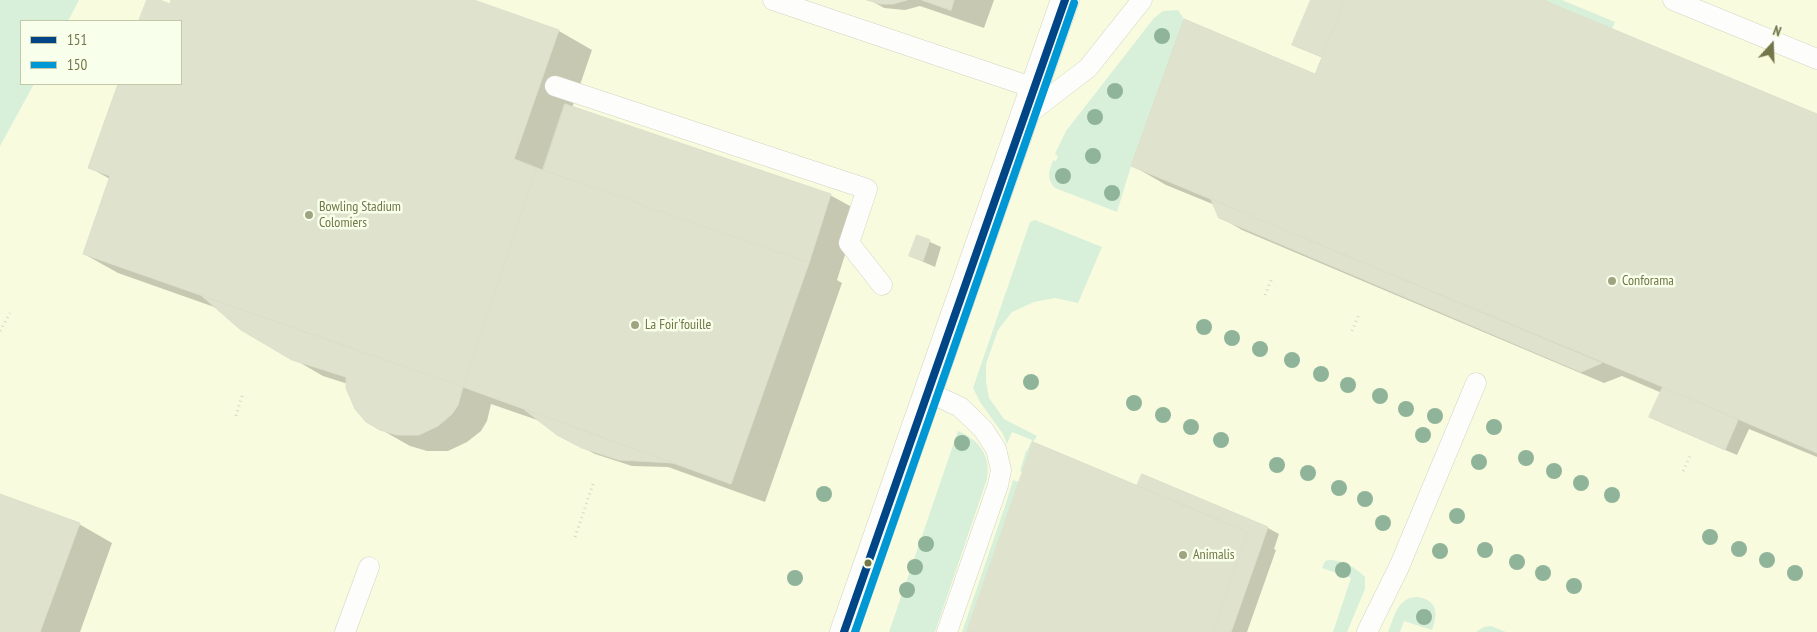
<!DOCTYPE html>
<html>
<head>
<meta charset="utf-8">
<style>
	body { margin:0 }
	#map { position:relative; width:1817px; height:632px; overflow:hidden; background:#f3f7e9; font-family:"PT Sans Narrow",sans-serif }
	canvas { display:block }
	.legend { position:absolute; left:20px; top:20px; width:162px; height:65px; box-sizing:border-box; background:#f8ffea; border:1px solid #c3c8a9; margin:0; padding:6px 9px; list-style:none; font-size:15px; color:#737648 }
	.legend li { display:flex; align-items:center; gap:10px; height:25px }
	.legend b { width:25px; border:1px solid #c3c8a9 }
	.north { position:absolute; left:1747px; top:20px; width:50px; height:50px; -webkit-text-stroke:4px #f8ffea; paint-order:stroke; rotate:20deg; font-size:14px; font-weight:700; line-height:20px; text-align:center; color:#737648 }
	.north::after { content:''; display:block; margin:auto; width:18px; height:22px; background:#737648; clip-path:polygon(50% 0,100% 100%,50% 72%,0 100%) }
</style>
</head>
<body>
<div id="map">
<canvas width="1817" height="632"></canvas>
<ul class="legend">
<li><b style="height:6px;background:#004687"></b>151</li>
<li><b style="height:6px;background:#0098d4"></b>150</li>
</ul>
<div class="north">N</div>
</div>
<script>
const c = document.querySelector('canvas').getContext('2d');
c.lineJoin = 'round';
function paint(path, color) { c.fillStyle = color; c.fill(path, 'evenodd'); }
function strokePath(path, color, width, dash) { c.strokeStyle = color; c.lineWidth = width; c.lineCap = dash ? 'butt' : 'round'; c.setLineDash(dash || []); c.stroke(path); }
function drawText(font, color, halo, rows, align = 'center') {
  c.font = font + ' "PT Sans Narrow",sans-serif'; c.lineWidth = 5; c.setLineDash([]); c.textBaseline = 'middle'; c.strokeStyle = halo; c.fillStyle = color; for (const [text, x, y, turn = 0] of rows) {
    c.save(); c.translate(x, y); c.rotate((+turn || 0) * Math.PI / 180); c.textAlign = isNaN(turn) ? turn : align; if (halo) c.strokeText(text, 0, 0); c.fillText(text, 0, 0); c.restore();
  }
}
paint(new Path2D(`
	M 79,0 L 1817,0 L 1817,632 L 0,632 L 0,146 L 34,84 L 181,84 L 181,21 L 68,21 Z`), '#f9fbdf');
paint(new Path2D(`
	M 0,0 L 79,0 L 68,21 L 21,21 L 21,84 L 34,84 L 0,146 Z
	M 1543,0 L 1562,0 L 1615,22 L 1612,29 Z
	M 1178,10 L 1184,19 L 1131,166 L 1117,212 L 1055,188 C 1046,178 1049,172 1053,160 L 1056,161 L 1058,156 L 1055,154 L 1066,131 L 1154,18 L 1163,11 Z
	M 1035,220 L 1102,247 L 1078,303 L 1055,298 L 1034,302 L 1012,312 L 998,330 L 986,364 L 986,381 L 989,398 L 1004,419 L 1037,436 L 1033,442 L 1023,472 L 1020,471 L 1026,451 L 1027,451 L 1032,440 L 1012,432 L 1007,444 L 1003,434 L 980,402 L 973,388 L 1030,222 Z
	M 958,431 C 979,440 991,455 987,479 L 935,632 L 889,632 Z
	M 1013,480 L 1019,482 L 967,632 L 962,632 L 1006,503 Z
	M 1329,560 C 1342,559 1356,568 1365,577 L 1365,589 L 1347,632 L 1333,632 L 1351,578 L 1322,568 L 1325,561 Z
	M 1418,597 C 1438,601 1438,613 1432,630 L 1404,621 L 1400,632 L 1388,632 C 1395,616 1397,597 1418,597 Z
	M 1491,626 L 1506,632 L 1476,632 L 1484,627 Z`), '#d8f0da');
paint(new Path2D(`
	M 148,0 L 157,0 L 171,5 L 173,0 L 470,0 L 559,31 L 592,50 L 572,108 L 830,195 L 859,211 L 837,280 L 842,283 L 765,502 L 668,467 L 632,466 L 595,454 L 570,441 L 543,422 L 491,404 L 487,421 L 481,431 L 467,442 L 448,451 L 427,451 L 410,446 L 380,429 L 348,384 L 323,376 L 242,329 L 217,308 L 118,273 L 84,254 L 110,179 L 90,168 L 119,84 L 181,84 L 181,21 L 141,21 Z
	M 870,0 L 994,0 L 984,28 L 920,6 L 905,10 L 884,8 Z
	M 1312,0 L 1540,0 L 1817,116 L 1817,457 L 1749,429 L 1737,455 L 1662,423 L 1651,417 L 1662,393 L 1622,376 L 1604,383 L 1242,230 L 1220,217 L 1215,205 L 1166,185 L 1133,166 L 1316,76 L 1323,58 L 1294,45 Z
	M 917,236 L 941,247 L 935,267 L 910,256 Z
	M 1143,476 L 1268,528 L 1279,534 L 1274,549 L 1276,550 L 1247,632 L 969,632 L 1138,487 Z
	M 0,495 L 79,524 L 112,543 L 80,632 L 0,632 Z`), '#0003');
const building = new Path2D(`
	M 147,0 L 160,0 L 170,4 L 171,0 L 474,0 L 559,30 L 514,159 L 537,168 L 463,387 L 83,254 L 110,176 L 88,168 L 118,84 L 181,84 L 181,21 L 139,21 Z
	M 867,0 L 907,0 L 893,4 L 881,4 Z
	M 922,0 L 954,0 L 951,10 Z
	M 1311,0 L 1345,0 L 1322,57 L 1292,45 Z
	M 1345,0 L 1543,0 L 1817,114 L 1817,453 L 1663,387 L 1131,166 L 1184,19 L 1315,74 Z
	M 565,104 L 831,194 L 809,263 L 543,170 Z
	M 537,168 L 809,263 L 731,484 L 463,387 Z
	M 1211,199 L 1602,363 L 1581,372 L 1219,218 Z
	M 917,235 L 930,240 L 923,261 L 909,256 Z
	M 202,296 L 463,387 L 458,405 L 452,414 L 438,426 L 419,435 L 397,435 L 380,430 L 366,422 L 355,409 L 346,388 L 346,377 L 292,360 L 241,330 Z
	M 1663,387 L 1738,420 L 1725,450 L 1649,417 Z
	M 525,410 L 555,420 L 673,463 L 619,460 L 582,448 L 557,435 Z
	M 1033,442 L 1248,532 L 1213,632 L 967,632 Z
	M 1142,474 L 1268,527 L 1231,632 L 1213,632 L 1248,532 L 1137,486 Z
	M 0,494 L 80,523 L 40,632 L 0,632 Z`);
paint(building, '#dfe2cd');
strokePath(building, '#dde0cb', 1);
const lane = new Path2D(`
	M 773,0 L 1034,88
	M 1673,0 L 1817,59
	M 555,86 L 867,189 L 849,243 L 882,285
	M 1024,117 L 1088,68 L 1142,0
	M 928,392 L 960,407 L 983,429 L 996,449 L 1001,470 L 998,485 L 947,632
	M 345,632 L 369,567
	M 1367,632 L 1399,567 L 1476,383`);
const street = new Path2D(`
	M 844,632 L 1065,0`);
strokePath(lane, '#d1d4c1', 21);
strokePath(street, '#d1d4c1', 29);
strokePath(new Path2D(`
	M 1265,295 L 1272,278
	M 0,331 L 10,313
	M 1352,331 L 1359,314
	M 236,416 L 243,393
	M 1683,471 L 1691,454
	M 575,537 L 593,484`), '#d5d6c7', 3, [1, 4]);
strokePath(lane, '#fdfefc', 20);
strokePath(street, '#fdfefc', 28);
strokePath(new Path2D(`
	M 844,632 L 1065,0`), '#004687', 8);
strokePath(new Path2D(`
	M 855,632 L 1074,3`), '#0098d4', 8);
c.fillStyle = '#90b49a';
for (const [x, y] of [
	[1162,36],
	[1115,91],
	[1095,117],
	[1093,156],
	[1063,176],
	[1112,193],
	[1204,327],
	[1232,338],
	[1260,349],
	[1292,360],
	[1321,374],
	[1031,382],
	[1348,385],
	[1380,396],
	[1134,403],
	[1406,409],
	[1163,415],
	[1435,416],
	[1191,427],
	[1494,427],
	[1423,435],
	[1221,440],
	[962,443],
	[1526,458],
	[1479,462],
	[1277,465],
	[1554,471],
	[1308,473],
	[1581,483],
	[1339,488],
	[824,494],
	[1612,495],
	[1365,499],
	[1457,516],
	[1383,523],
	[1710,537],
	[926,544],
	[1739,549],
	[1485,550],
	[1440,551],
	[1767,560],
	[1517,562],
	[915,567],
	[1343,570],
	[1543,573],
	[1795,573],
	[795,578],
	[1574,586],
	[907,590],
	[1424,617]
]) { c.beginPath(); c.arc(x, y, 8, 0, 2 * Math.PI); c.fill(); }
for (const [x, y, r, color] of [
	[309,215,5,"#a0a380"],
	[1612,281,5,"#a0a380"],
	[635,325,5,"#a0a380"],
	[1183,555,5,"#a0a380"],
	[868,563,4.5,"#737648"]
]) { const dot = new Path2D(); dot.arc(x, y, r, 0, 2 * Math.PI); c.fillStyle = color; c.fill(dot); strokePath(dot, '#f8ffea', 2); }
drawText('14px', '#737648', '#f8ffea', [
	["Bowling Stadium",319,207],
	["Colomiers",319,223],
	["Conforama",1622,281],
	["La Foir'fouille",645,325],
	["Animalis",1193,555]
], 'left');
</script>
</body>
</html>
